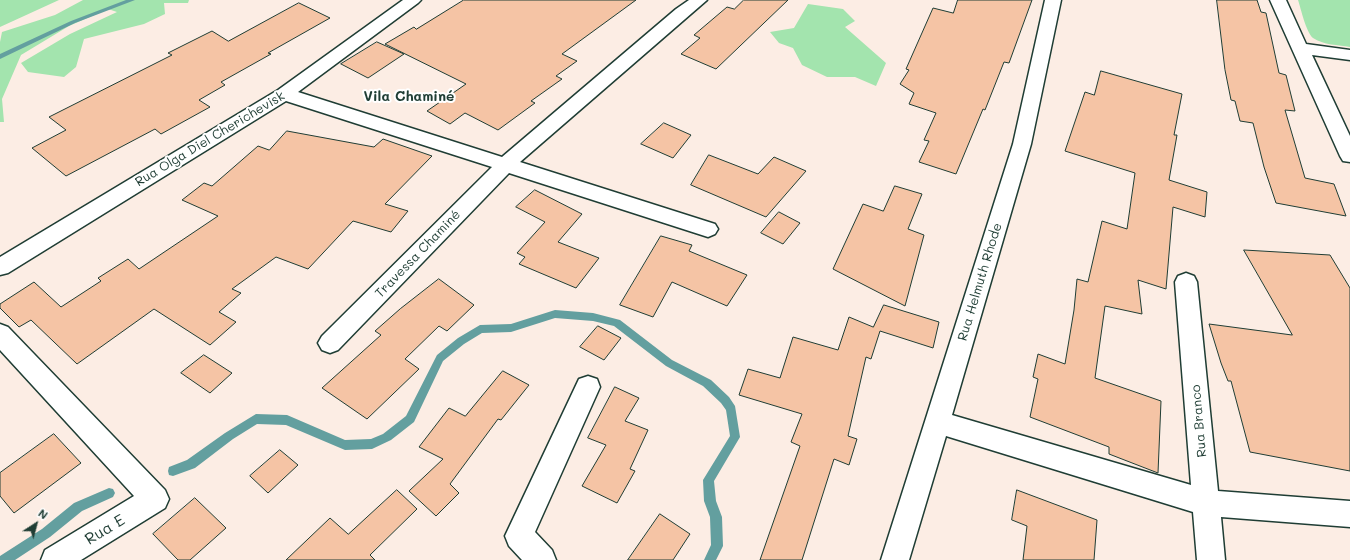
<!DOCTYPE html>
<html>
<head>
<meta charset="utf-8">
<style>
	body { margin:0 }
	#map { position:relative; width:1350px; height:560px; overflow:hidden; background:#fcede4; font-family:Mali,sans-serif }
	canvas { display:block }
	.north { position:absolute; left:16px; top:504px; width:40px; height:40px; -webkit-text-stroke:3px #fff; paint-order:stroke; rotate:36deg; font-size:11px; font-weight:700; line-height:16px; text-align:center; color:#1f3d34 }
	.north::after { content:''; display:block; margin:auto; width:14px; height:18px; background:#1f3d34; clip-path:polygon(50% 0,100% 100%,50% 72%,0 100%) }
</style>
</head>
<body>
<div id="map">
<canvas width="1350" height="560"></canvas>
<div class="north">N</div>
</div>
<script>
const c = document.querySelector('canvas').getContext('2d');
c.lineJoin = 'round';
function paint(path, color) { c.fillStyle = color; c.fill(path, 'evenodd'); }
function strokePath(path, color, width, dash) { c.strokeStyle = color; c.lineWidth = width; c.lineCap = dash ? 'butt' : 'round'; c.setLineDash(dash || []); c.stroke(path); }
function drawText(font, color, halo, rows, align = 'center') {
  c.font = font + ' Mali,sans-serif'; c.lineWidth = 4; c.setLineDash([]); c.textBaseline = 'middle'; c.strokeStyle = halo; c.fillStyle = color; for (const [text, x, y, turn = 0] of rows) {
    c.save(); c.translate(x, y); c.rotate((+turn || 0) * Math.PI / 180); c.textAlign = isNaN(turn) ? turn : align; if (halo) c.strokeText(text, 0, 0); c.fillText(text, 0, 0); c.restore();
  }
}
paint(new Path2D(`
	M 0,0 L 59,0 L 0,27 Z
	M 83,0 L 189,0 L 188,3 L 164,3 L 165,14 L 144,24 L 84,39 L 76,67 L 64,77 L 28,72 L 21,63 L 70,34 L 117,12 L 108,9 L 69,26 L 21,55 L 2,99 L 4,122 L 0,122 L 0,42 L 2,32 L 55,15 Z
	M 1298,0 L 1350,0 L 1350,47 C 1339,45 1323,45 1313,38 C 1306,32 1301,9 1298,0 Z
	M 808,4 L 843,9 L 855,21 L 845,27 L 886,63 L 876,86 L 855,77 L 827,77 L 802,65 L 793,48 L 779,43 L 770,32 L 794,28 Z`), '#a3e4ae');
paint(new Path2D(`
	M 126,0 L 135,0 L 75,23 L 0,59 L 0,54 L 71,21 Z
	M 555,310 L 593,313 L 620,320 L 672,360 L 711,380 L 729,397 L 735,406 L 740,437 L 714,481 L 716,501 L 722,517 L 723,546 L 716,560 L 704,560 L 711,545 L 710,517 L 704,501 L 703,480 L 730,436 L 726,410 L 721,403 L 703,386 L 666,366 L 614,326 L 593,321 L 555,318 L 511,332 L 482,333 L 464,344 L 443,361 L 414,422 L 391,440 L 372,449 L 345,450 L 286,425 L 257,424 L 233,439 L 195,468 L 173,476 L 169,475 L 168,471 L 169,467 L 187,460 L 225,433 L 256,414 L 287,415 L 345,440 L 371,439 L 383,434 L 406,416 L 437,355 L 458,338 L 480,325 L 511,324 Z
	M 109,488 L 113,489 L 115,493 L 113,497 L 82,511 L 50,537 L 15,560 L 0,560 L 0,556 L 42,529 L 74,503 Z`), '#639f9f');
const building = new Path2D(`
	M 464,0 L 636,0 L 562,54 L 577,61 L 556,76 L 562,79 L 531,101 L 535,103 L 498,130 L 465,113 L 450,124 L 427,111 L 466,84 L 385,44 L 414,27 L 416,29 Z
	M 744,0 L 788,0 L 716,69 L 681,54 L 700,38 L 694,35 L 727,7 L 734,9 Z
	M 958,0 L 1032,0 L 1009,63 L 1004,62 L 985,110 L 983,109 L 956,174 L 919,162 L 929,141 L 924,140 L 936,113 L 909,104 L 914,93 L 900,84 L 909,70 L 906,69 L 933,8 L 953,13 Z
	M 1217,0 L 1257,0 L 1261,12 L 1266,13 L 1279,73 L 1286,75 L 1295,111 L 1285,110 L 1305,178 L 1334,184 L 1346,216 L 1276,203 L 1264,167 L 1253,123 L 1240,121 L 1235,101 L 1231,100 L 1225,70 Z
	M 299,3 L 330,18 L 268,53 L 271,54 L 221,82 L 225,85 L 199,100 L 210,107 L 161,134 L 155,129 L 66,176 L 32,148 L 66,130 L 49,117 L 172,55 L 168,53 L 212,31 L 228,41 Z
	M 377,42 L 404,54 L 368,78 L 341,64 Z
	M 1101,71 L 1182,94 L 1174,135 L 1177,135 L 1169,180 L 1207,192 L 1205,217 L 1173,207 L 1166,289 L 1138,280 L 1142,314 L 1105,306 L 1095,378 L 1161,401 L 1158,473 L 1109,454 L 1109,447 L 1030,417 L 1038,379 L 1033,377 L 1038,354 L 1065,364 L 1074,310 L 1077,279 L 1088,282 L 1102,221 L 1127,229 L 1135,173 L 1065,151 L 1085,92 L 1094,95 Z
	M 664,123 L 691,135 L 673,158 L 641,144 Z
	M 287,131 L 374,147 L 383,139 L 432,156 L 385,204 L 408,211 L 391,232 L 353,221 L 308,269 L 276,257 L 232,289 L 241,293 L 219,312 L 236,322 L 210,345 L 154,309 L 77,364 L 31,320 L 19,327 L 0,308 L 0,304 L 34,282 L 61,307 L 101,281 L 98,278 L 128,259 L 139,269 L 218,216 L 182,200 L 204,183 L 212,186 L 258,146 L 269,150 Z
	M 709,155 L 758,174 L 774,157 L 806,171 L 766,217 L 691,185 Z
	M 895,186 L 922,194 L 908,229 L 924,235 L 905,306 L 833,269 L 863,204 L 883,211 Z
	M 535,190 L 582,214 L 558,242 L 599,258 L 576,288 L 519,264 L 525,257 L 517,253 L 545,222 L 516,207 Z
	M 779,212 L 800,223 L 783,244 L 761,233 Z
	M 661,236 L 692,245 L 689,251 L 747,275 L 727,306 L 672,282 L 653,317 L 620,305 Z
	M 1244,250 L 1330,255 L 1350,288 L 1350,471 L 1250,452 L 1231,381 L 1228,381 L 1221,363 L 1209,324 L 1292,335 Z
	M 439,279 L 474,305 L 447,331 L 439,326 L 405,359 L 419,369 L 367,419 L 322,388 L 381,335 L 375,331 L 400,309 Z
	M 884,305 L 939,322 L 933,348 L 880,331 L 871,359 L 866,357 L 848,436 L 857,439 L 849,465 L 834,459 L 802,560 L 760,560 L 800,446 L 791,442 L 802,414 L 739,395 L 748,369 L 780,378 L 793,337 L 838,350 L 849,317 L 873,327 Z
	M 598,326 L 621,338 L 604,360 L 580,347 Z
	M 204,355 L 232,373 L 210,393 L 181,373 Z
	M 503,371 L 529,385 L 501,420 L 498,419 L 450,484 L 459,493 L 436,516 L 409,491 L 443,459 L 419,447 L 449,408 L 465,416 Z
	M 615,387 L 639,398 L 625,421 L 648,430 L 630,469 L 635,471 L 617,503 L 582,486 L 606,445 L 588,438 Z
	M 54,434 L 81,463 L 14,513 L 0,496 L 0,473 Z
	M 280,450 L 298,465 L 268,493 L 250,476 Z
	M 397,490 L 417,509 L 370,555 L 375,560 L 286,560 L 330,518 L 348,534 Z
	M 1017,490 L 1097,520 L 1094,560 L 1023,560 L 1027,526 L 1012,520 Z
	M 195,498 L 226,528 L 190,560 L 178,560 L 153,534 Z
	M 660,514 L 690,534 L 673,560 L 628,560 Z`);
paint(building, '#f5c4a5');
strokePath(building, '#1f3d34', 1);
const minor = new Path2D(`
	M 403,0 L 421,0 L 418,3 L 298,92 L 502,157 L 676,9 L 689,0 L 707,0 L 520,162 L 715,224 L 718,229 L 715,234 L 708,237 L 509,173 L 338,350 L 330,353 L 322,350 L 318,343 L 322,336 L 492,167 L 286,101 L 8,273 L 0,275 L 0,257 L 278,90 Z
	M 1045,0 L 1061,0 L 1031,144 L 952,415 L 1191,485 L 1175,282 L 1178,276 L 1186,273 L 1194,276 L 1197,282 L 1218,491 L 1350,501 L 1350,527 L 1221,517 L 1225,560 L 1197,560 L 1193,512 L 946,436 L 909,560 L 881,560 L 1013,144 Z
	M 1270,0 L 1286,0 L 1306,44 L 1350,50 L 1350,60 L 1312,55 L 1350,136 L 1350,162 L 1343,161 L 1340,156 Z
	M 0,324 L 8,327 L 165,490 L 169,499 L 165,508 L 81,560 L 41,560 L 45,550 L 134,496 L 0,350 Z
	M 588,376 L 597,379 L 600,387 L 535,532 L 552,550 L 556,560 L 522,560 L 509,546 L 505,536 L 579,379 Z`);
strokePath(minor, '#1f3d34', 3);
paint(minor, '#fff');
drawText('13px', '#1f3d34', '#fff', [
	["Rua Olga Diel Cherichevisk",210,139,-31],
	["Travessa Chaminé",418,254,-46],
	["Rua Helmuth Rhode",980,282,-73],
	["Rua Branco",1199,421,-95]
]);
drawText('bold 14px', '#1f3d34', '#fff', [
	["Vila Chaminé",409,97]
]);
drawText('16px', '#1f3d34', '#fff', [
	["Rua E",105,530,-31]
]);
</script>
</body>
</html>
